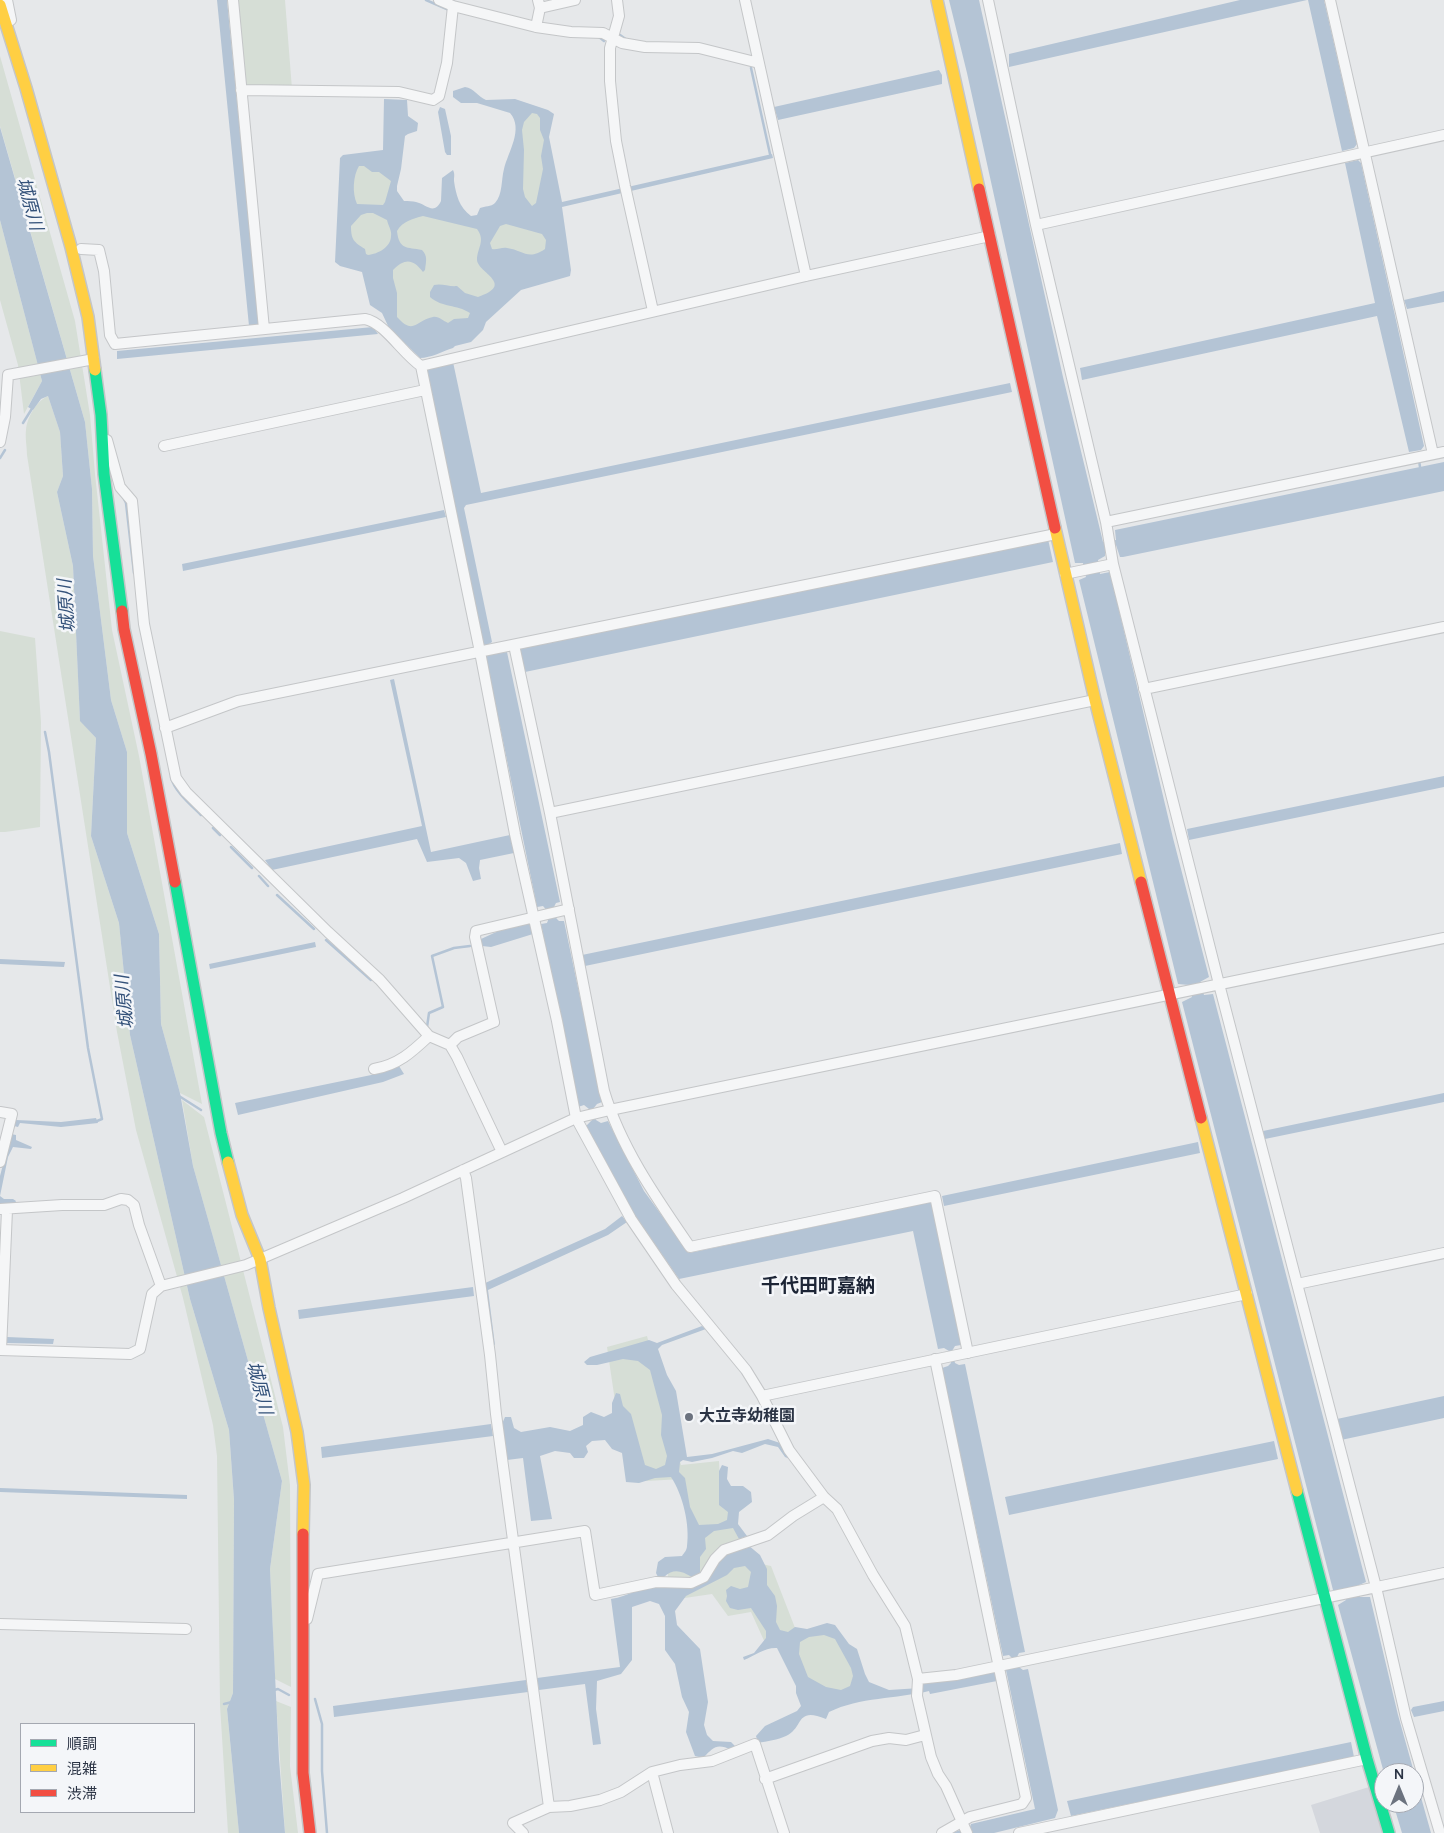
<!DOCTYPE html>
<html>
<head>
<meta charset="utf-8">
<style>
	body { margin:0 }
	#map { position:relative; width:1444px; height:1833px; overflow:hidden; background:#e6e8ea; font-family:Manrope,"Noto Sans JP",sans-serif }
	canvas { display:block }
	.legend { position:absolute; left:20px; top:1723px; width:175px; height:90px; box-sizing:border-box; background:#f4f6f9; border:1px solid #a4a8b1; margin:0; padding:6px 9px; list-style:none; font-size:15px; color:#2b3445 }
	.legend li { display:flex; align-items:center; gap:10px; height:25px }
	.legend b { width:25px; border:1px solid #a4a8b1 }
	.north { position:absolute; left:1374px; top:1763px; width:50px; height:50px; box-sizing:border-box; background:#f4f6f9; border:1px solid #a4a8b1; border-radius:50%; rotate:0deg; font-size:14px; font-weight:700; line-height:20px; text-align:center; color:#2b3445 }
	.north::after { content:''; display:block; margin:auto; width:18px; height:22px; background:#6c737f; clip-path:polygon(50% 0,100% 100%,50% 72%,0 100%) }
</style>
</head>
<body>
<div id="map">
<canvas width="1444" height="1833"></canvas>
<ul class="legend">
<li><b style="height:6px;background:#16e098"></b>順調</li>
<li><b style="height:6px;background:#ffcf43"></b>混雑</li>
<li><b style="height:6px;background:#f24e42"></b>渋滞</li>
</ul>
<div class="north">N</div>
</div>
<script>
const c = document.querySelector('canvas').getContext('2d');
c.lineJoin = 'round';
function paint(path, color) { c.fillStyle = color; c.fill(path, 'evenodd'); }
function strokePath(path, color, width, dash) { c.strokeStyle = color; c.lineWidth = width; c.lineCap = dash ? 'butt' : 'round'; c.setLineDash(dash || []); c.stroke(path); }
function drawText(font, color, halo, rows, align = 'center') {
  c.font = font + ' Manrope,"Noto Sans JP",sans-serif'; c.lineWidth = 5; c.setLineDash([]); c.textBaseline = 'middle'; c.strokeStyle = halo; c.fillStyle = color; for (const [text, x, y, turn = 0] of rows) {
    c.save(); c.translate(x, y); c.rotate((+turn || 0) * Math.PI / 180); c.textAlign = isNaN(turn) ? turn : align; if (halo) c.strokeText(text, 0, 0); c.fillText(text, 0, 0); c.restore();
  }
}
paint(new Path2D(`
	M 1369,1787 L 1382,1833 L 1320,1833 L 1311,1805 Z`), '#d4d7dd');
paint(new Path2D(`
	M 237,0 L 285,0 L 292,89 L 246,86 Z
	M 0,56 L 75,321 L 90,415 L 95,474 L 112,630 L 139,756 L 202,1104 L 180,1093 L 161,1024 L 159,934 L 127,833 L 127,752 L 111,700 L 93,556 L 92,489 L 85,422 L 0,126 Z
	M 518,107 L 545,115 L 560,267 L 518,274 L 467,331 L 423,345 L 392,322 L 374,265 L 340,257 L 348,164 L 395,153 L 393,206 L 482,224 L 512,209 Z
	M 0,220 L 42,381 L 24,414 L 18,365 L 0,300 Z
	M 48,396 L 60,432 L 63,476 L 57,492 L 73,566 L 80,720 L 96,738 L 91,836 L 119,923 L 130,1035 L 190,1299 L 229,1430 L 234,1500 L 233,1693 L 227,1709 L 239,1833 L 228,1833 L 220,1705 L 217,1456 L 213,1425 L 183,1298 L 136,1130 L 117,1032 L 27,455 C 27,447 25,438 26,430 C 27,418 36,401 48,396 Z
	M 0,631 L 35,638 L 41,722 L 40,827 L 5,832 L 0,832 Z
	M 182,1100 L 204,1117 L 283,1427 L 290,1485 L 291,1687 L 275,1679 L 270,1569 L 282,1481 L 193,1166 Z
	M 647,1336 L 681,1465 L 719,1461 L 721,1504 L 734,1509 L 747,1561 L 771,1566 L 797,1633 L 836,1633 L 870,1696 L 808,1711 L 779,1643 L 766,1645 L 751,1612 L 728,1616 L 712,1594 L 671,1600 L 666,1560 L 695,1558 L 683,1479 L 627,1482 L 607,1347 Z
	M 276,1701 L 291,1707 L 290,1766 L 298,1833 L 285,1833 Z`), '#d6ded6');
paint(new Path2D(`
	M 217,0 L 227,0 L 259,325 L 249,326 Z
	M 949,0 L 979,0 L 1063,377 L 1103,542 L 1116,540 L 1115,530 L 1444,462 L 1444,491 L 1123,557 L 1120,557 L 1116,545 L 1105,547 L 1105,556 L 1098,560 L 1100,574 L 1110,572 L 1173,838 L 1209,977 L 1200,982 L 1204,995 L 1213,994 L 1366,1582 L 1357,1586 L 1360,1597 L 1370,1597 L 1398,1715 L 1431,1833 L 1402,1833 L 1393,1803 L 1414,1803 L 1414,1773 L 1384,1773 L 1338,1605 L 1346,1600 L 1344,1590 L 1333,1590 L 1182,1002 L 1192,997 L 1189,985 L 1178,984 L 1079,580 L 1086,577 L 1083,563 L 1075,563 L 967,73 Z
	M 1240,0 L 1307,0 L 1009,67 L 1009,54 Z
	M 1308,0 L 1324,0 L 1357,144 L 1354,148 L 1342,151 Z
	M 939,70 L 942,75 L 942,84 L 778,120 L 774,107 Z
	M 465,87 C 474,88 478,97 486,100 L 515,99 L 548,110 L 554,114 L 549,137 L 562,202 L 772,154 L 773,158 L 562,207 L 571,270 L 570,276 L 521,290 L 486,322 L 483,330 L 471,342 L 455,346 L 453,348 C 443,351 431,358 420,358 L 389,328 L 382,313 L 370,305 L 362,272 L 340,266 L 335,262 L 340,158 L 343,155 L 383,150 L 384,99 L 407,100 L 408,116 L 418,123 L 417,131 L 408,134 L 405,136 L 401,169 L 397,186 L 397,191 L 404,201 C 408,201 413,201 416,202 C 426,204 434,216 441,201 L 442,178 L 453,170 C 455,174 454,176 454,181 C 456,195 459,207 471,216 L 477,215 L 480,208 C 485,206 491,207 495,203 C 503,194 501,180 504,169 C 508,152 524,129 510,113 L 477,103 L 461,103 L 453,97 L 453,91 ZM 532,113 L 537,114 L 540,118 L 540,130 L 544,140 L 541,156 L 543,169 L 536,203 L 532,206 L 525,197 L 523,189 L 524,150 L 522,130 L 524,122 ZM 359,166 L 364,166 L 372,172 L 379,172 L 391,181 L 385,202 L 383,205 L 357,204 C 352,193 353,176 359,166 ZM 367,213 L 373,213 L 387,220 C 388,225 392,231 391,236 C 391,247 378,254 368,255 L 366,254 L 365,249 C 354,242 351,240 351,226 L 361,215 ZM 423,216 L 477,229 C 486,241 477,248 477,260 C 478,273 516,284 478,297 L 465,293 L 457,286 C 449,287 442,283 434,285 L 430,292 L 430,297 C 443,308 456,304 470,313 L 468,318 L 454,319 L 448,323 C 443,321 439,316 433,317 C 416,320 414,336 397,317 L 397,293 L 393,278 L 393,270 C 405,258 413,259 423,272 L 425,270 C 426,262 428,256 422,250 C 407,247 399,250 397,231 C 403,221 412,219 423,216 ZM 506,224 L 542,234 L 546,240 L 545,249 C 528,261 523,250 507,248 C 502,247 497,250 492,249 L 490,243 L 500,226 Z
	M 440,107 L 445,109 L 451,136 L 451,155 L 447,155 L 445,152 L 438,112 Z
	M 0,127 L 85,422 L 92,489 L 93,556 L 111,700 L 127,752 L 127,833 L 159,934 L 161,1024 L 180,1093 L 193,1166 L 282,1481 L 270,1569 L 279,1759 L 285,1833 L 239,1833 L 227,1709 L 233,1693 L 234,1500 L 229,1430 L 190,1299 L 130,1035 L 119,923 L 91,836 L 96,738 L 80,721 L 73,566 L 57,492 L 63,476 L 60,432 L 48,396 L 41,399 L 33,410 L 28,407 L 42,381 L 0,220 Z
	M 1358,160 L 1361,163 L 1424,446 L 1421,450 L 1409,452 L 1377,316 L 1082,380 L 1080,368 L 1375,303 L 1345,163 Z
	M 1444,291 L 1444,302 L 1407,309 L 1404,300 Z
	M 373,327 L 378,334 L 117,359 L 117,351 Z
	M 453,362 L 481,493 L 1010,383 L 1012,392 L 466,505 L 464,508 L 492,642 L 489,644 L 492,654 L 507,652 L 560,902 L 556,903 C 552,910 553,916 559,921 L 564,921 L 602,1102 L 597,1104 L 593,1109 L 596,1120 L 601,1123 L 608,1121 L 644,1191 L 689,1253 L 931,1202 L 961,1345 L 955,1346 L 952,1351 L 955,1363 L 959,1365 L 965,1364 L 1025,1652 L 1019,1653 L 1017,1657 L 1019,1667 L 1023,1670 L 1028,1669 L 1058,1810 L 1055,1818 L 994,1833 L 973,1833 L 972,1831 L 966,1833 L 951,1833 L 970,1827 L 971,1824 L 1035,1809 L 1006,1670 L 1014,1668 L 1012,1658 L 1009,1655 L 1003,1656 L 942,1368 L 948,1366 L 951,1363 L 949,1351 L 944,1348 L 938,1349 L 913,1231 L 679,1279 L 633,1213 L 585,1127 L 592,1120 L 589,1109 L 584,1105 L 578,1107 L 541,924 L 547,923 C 550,917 548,911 543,906 L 537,907 L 486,658 L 488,655 L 485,645 L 482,643 L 427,368 Z
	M 444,510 L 446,517 L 183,571 L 182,564 Z
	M 1048,539 L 1053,562 L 525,672 L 520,649 Z
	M 394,679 L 431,852 L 510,835 L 514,853 L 480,860 L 479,868 L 481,879 L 473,881 L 466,863 L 459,858 L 427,862 L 417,839 L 272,870 L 265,860 L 422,826 L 390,680 Z
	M 1444,776 L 1444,787 L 1189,840 L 1187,829 Z
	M 1120,843 L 1122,854 L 585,966 L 582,955 Z
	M 530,922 L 533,934 L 491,947 L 482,946 L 481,939 L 507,927 Z
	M 315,942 L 316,947 L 210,969 L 209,964 Z
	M 0,959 L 65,962 L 64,967 L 0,964 Z
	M 399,1066 L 404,1074 L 383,1082 L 238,1115 L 235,1103 L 381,1073 Z
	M 1444,1093 L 1444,1102 L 1265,1139 L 1263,1131 Z
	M 96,1118 L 98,1123 L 61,1127 L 20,1123 L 18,1127 L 14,1126 L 16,1120 L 61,1122 Z
	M 11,1134 L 16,1135 L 16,1140 L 32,1147 L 31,1149 L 13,1147 L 8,1157 L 0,1196 L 4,1199 L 13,1199 L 16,1201 L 14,1205 L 0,1205 L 0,1176 Z
	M 1198,1142 L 1200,1153 L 944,1206 L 942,1196 Z
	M 622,1216 L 627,1222 L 608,1235 L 488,1290 L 495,1345 L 491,1344 L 483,1284 L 605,1229 Z
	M 473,1287 L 474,1296 L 299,1319 L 298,1310 Z
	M 702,1326 L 706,1329 L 662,1345 L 658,1349 L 667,1375 L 676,1391 L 687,1457 L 712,1454 L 768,1439 L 780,1443 L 792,1460 L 785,1457 L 778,1447 L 765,1444 L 742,1453 L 733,1451 L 712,1458 L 692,1462 L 683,1460 L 680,1462 L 679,1472 L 685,1478 L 690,1507 L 699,1525 L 718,1524 L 727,1520 L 728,1512 L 719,1505 L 719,1471 L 722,1465 L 728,1467 L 727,1479 L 731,1486 L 743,1486 L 751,1492 L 752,1502 L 739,1512 L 738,1524 L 747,1536 L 739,1539 L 733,1528 L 714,1531 L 705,1538 L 706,1549 L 700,1557 L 700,1573 L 692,1577 C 681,1571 674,1568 664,1577 L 663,1585 C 677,1586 698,1591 708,1579 C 712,1574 713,1566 717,1561 C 725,1553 738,1549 748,1545 L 760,1555 L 767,1569 L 767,1585 L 775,1596 L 777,1606 L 776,1622 L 780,1630 L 788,1632 L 795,1627 L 807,1629 L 827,1623 L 835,1625 L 849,1644 L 857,1649 L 865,1674 L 869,1682 L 889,1690 L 920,1688 L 924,1683 L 950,1681 L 990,1671 L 995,1673 L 997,1681 L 930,1694 L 929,1691 C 896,1699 860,1697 829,1712 L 826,1719 C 795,1706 804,1728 786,1736 C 778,1740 767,1741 758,1743 L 756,1736 L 765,1726 L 797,1711 L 801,1706 L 796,1693 L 796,1686 L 777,1648 C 766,1647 754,1656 744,1660 L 743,1657 L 754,1653 L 766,1638 L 766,1631 L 751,1608 L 738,1610 L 730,1608 L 726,1601 L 727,1596 L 726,1590 L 731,1586 L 740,1589 L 748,1587 L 751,1572 L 745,1566 L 734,1568 L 727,1575 L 686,1596 L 675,1611 L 677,1625 L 700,1649 L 708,1702 L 704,1725 L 707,1735 L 713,1741 L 731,1742 L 736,1747 L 732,1750 C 716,1743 714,1747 703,1758 L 695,1756 L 686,1732 L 689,1712 L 682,1697 L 675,1664 L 665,1650 L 665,1616 L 659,1604 L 650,1601 L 632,1607 L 632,1660 L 621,1674 L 597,1681 L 596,1709 L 601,1744 L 593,1745 L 585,1684 L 539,1690 L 537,1678 L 620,1667 L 611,1599 C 629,1596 643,1588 658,1577 L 656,1573 L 658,1562 L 665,1557 L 682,1556 C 684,1553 687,1550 687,1546 C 690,1525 683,1495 671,1477 L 655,1478 L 639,1483 L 626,1482 L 622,1453 L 612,1449 L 605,1440 L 592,1441 L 586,1446 L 588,1452 L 584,1458 L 574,1458 L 570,1453 L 555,1451 L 540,1456 L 552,1519 L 531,1521 L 523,1458 L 507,1460 L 502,1424 L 505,1417 L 511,1417 L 514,1428 L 521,1432 L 550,1427 L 570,1431 L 583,1425 L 583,1417 L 591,1412 L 604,1417 L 612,1413 L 612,1403 L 616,1393 L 620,1394 L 623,1406 L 631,1414 L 645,1465 L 656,1469 L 665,1465 L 667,1456 L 661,1435 L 662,1415 L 650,1370 L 638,1361 L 623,1359 L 597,1365 L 587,1365 L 584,1362 L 590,1357 L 649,1340 L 657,1343 ZM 824,1635 L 835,1639 L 851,1668 L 853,1676 L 850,1686 L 841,1690 L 826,1687 L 808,1677 L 799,1654 L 800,1642 L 809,1637 Z
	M 7,1337 L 54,1339 L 53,1344 L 6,1343 Z
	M 1444,1396 L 1444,1418 L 1341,1440 L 1337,1419 Z
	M 491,1424 L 493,1436 L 322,1458 L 321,1447 Z
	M 1274,1441 L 1278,1459 L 1009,1515 L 1005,1497 Z
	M 0,1488 L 187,1495 L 187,1499 L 0,1492 Z
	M 526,1680 L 528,1692 L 334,1717 L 333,1706 Z
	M 1444,1701 L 1444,1711 L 1414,1717 L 1411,1710 L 1413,1707 Z
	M 1351,1742 L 1354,1757 L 1071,1816 L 1067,1801 Z`), '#b4c4d5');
strokePath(new Path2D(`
	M 426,0 L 449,10
	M 620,35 L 627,40
	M 599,37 L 604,41
	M 751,68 L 770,154
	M 23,423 L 33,407
	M 0,458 L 5,450
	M 1419,460 L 1420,467
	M 123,497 L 126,503 L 134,573
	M 45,732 L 49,752 L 88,1048 L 102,1119 L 97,1121
	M 171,777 C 174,791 191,805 201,815
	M 213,828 L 220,835
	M 231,847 L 252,868
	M 259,876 L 268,886
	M 277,895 L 314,929
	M 326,940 L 371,980
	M 427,1027 L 429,1013 L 443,1007 L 432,956 L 454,948 L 470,946
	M 179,1096 L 201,1110
	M 274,1690 L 278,1689 L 289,1695
	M 315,1699 L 322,1724 L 322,1771 L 327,1833
	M 224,1704 L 232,1702`), '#b4c4d5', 2.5);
const street = new Path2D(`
	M 7,0 L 11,20
	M 233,0 L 264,329
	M 439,0 L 453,6 L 536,27 L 571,32 L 603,33 L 622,43 L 645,47 L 699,48 L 759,63
	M 617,0 L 619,16 L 610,48 L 610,81 L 616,141 L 625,186 L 653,311
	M 745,0 L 806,276
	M 988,0 L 1036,225 L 1106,522 L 1113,564 L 1065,574
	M 1330,0 L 1433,454
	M 540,8 L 575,0
	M 536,27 L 540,8 L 538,0
	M 241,90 L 399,92 L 433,100 L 439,96 L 447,63 L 453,6
	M 1036,225 L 1444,135
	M 81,249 L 99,250 L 104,271 L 110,335 L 115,344 L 365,319 C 385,323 402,353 421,366 L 806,276 L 990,236
	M 421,366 L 480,652 L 515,834 L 557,1021 L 576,1118 L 631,1219 L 676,1285 L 746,1370 L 762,1396 L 789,1450 L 824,1497 L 837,1509 L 873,1575 L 905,1626 L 918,1679 L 917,1696 L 931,1757 L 938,1774 L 946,1786 L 967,1833
	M 107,440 L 120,487 L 132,501 L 144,624 L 176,778 L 186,792 L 328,932 L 380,980 L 429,1036 L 450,1045 L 457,1057 L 502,1152
	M 0,442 L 5,417 L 8,375 L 94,359
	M 164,446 L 425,390
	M 1106,522 L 1444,452
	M 1113,564 L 1219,984 L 1376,1587 L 1406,1718 L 1440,1833
	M 514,645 L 550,813 L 604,1091 C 621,1148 657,1199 690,1247 L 935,1196 L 968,1353
	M 1144,689 L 1444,627
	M 165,728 L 238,701 L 1056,534
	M 550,813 L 1095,700
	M 450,1045 L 458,1037 L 494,1022 L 475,937 L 476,931 L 569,909
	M 374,1069 C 398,1065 412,1052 429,1036
	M 0,1112 L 12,1114 L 0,1162
	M 463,1170 L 466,1178 L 490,1355 L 496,1414 L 549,1807
	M 0,1209 L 62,1205 L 104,1205 L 121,1199 L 128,1200 L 134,1205 L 139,1225 L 161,1286
	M 1297,1284 L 1444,1253
	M 0,1350 L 130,1354 L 140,1349 L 152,1294 L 161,1286 L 246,1265 L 403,1198 L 576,1118 L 610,1110 L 1444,938
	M 1,1350 L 7,1210
	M 935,1359 L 1026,1798 L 1022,1804 L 970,1817 L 942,1833
	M 762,1396 L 1247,1294
	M 307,1619 L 318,1574 L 585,1531 L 595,1595 L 656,1582 L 691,1583 L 704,1577 L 715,1559 L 724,1550 L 768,1535 L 793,1516 L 824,1497
	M 0,1624 L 186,1629
	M 918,1679 L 956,1675 L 1444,1573
	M 652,1772 L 668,1833
	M 765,1779 L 872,1741 L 889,1738 L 906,1740 L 925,1735
	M 523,1833 L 513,1823 L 549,1807 L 570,1806 L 600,1800 L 621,1792 L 652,1772 L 680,1765 L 712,1761 L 755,1744 L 784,1833
	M 1019,1833 L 1367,1759`);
const fast = new Path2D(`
	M 95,370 L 101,415 L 104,474 L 122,611
	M 175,882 L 221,1133 L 228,1162
	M 1297,1491 L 1367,1759 L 1389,1833`);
const slow = new Path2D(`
	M 937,0 L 979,189
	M 0,5 L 26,88 L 71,247 L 88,317 L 95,370
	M 1055,528 L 1095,700 L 1141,882
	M 1201,1118 L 1297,1491
	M 228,1162 L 242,1215 L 260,1259 L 269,1308 L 297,1432 L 304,1485 L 303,1534`);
const jam = new Path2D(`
	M 979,189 L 1055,528
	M 122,611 L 124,629 L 151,754 L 175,882
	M 1141,882 L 1201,1118
	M 303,1534 L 303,1773 L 310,1833`);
strokePath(street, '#c4c6c8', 12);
strokePath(fast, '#c4c6c8', 14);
strokePath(slow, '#c4c6c8', 14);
strokePath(jam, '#c4c6c8', 14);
strokePath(street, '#f5f6f7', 10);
strokePath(fast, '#16e098', 11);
strokePath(slow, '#ffcf43', 11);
strokePath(jam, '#f24e42', 11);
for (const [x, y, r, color] of [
	[689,1417,5,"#6c737f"]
]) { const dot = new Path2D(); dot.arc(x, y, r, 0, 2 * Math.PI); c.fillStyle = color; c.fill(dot); strokePath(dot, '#f4f6f9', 2); }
drawText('bold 16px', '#2b3445', '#f4f6f9', [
	["大立寺幼稚園",699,1417]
], 'left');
drawText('italic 18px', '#34527a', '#f4f6f9', [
	["城原川",29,204,75],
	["城原川",67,606,-94],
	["城原川",125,1002,-95],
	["城原川",259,1388,76]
]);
drawText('bold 19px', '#1d2536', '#f4f6f9', [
	["千代田町嘉納",818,1287]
]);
</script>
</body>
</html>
